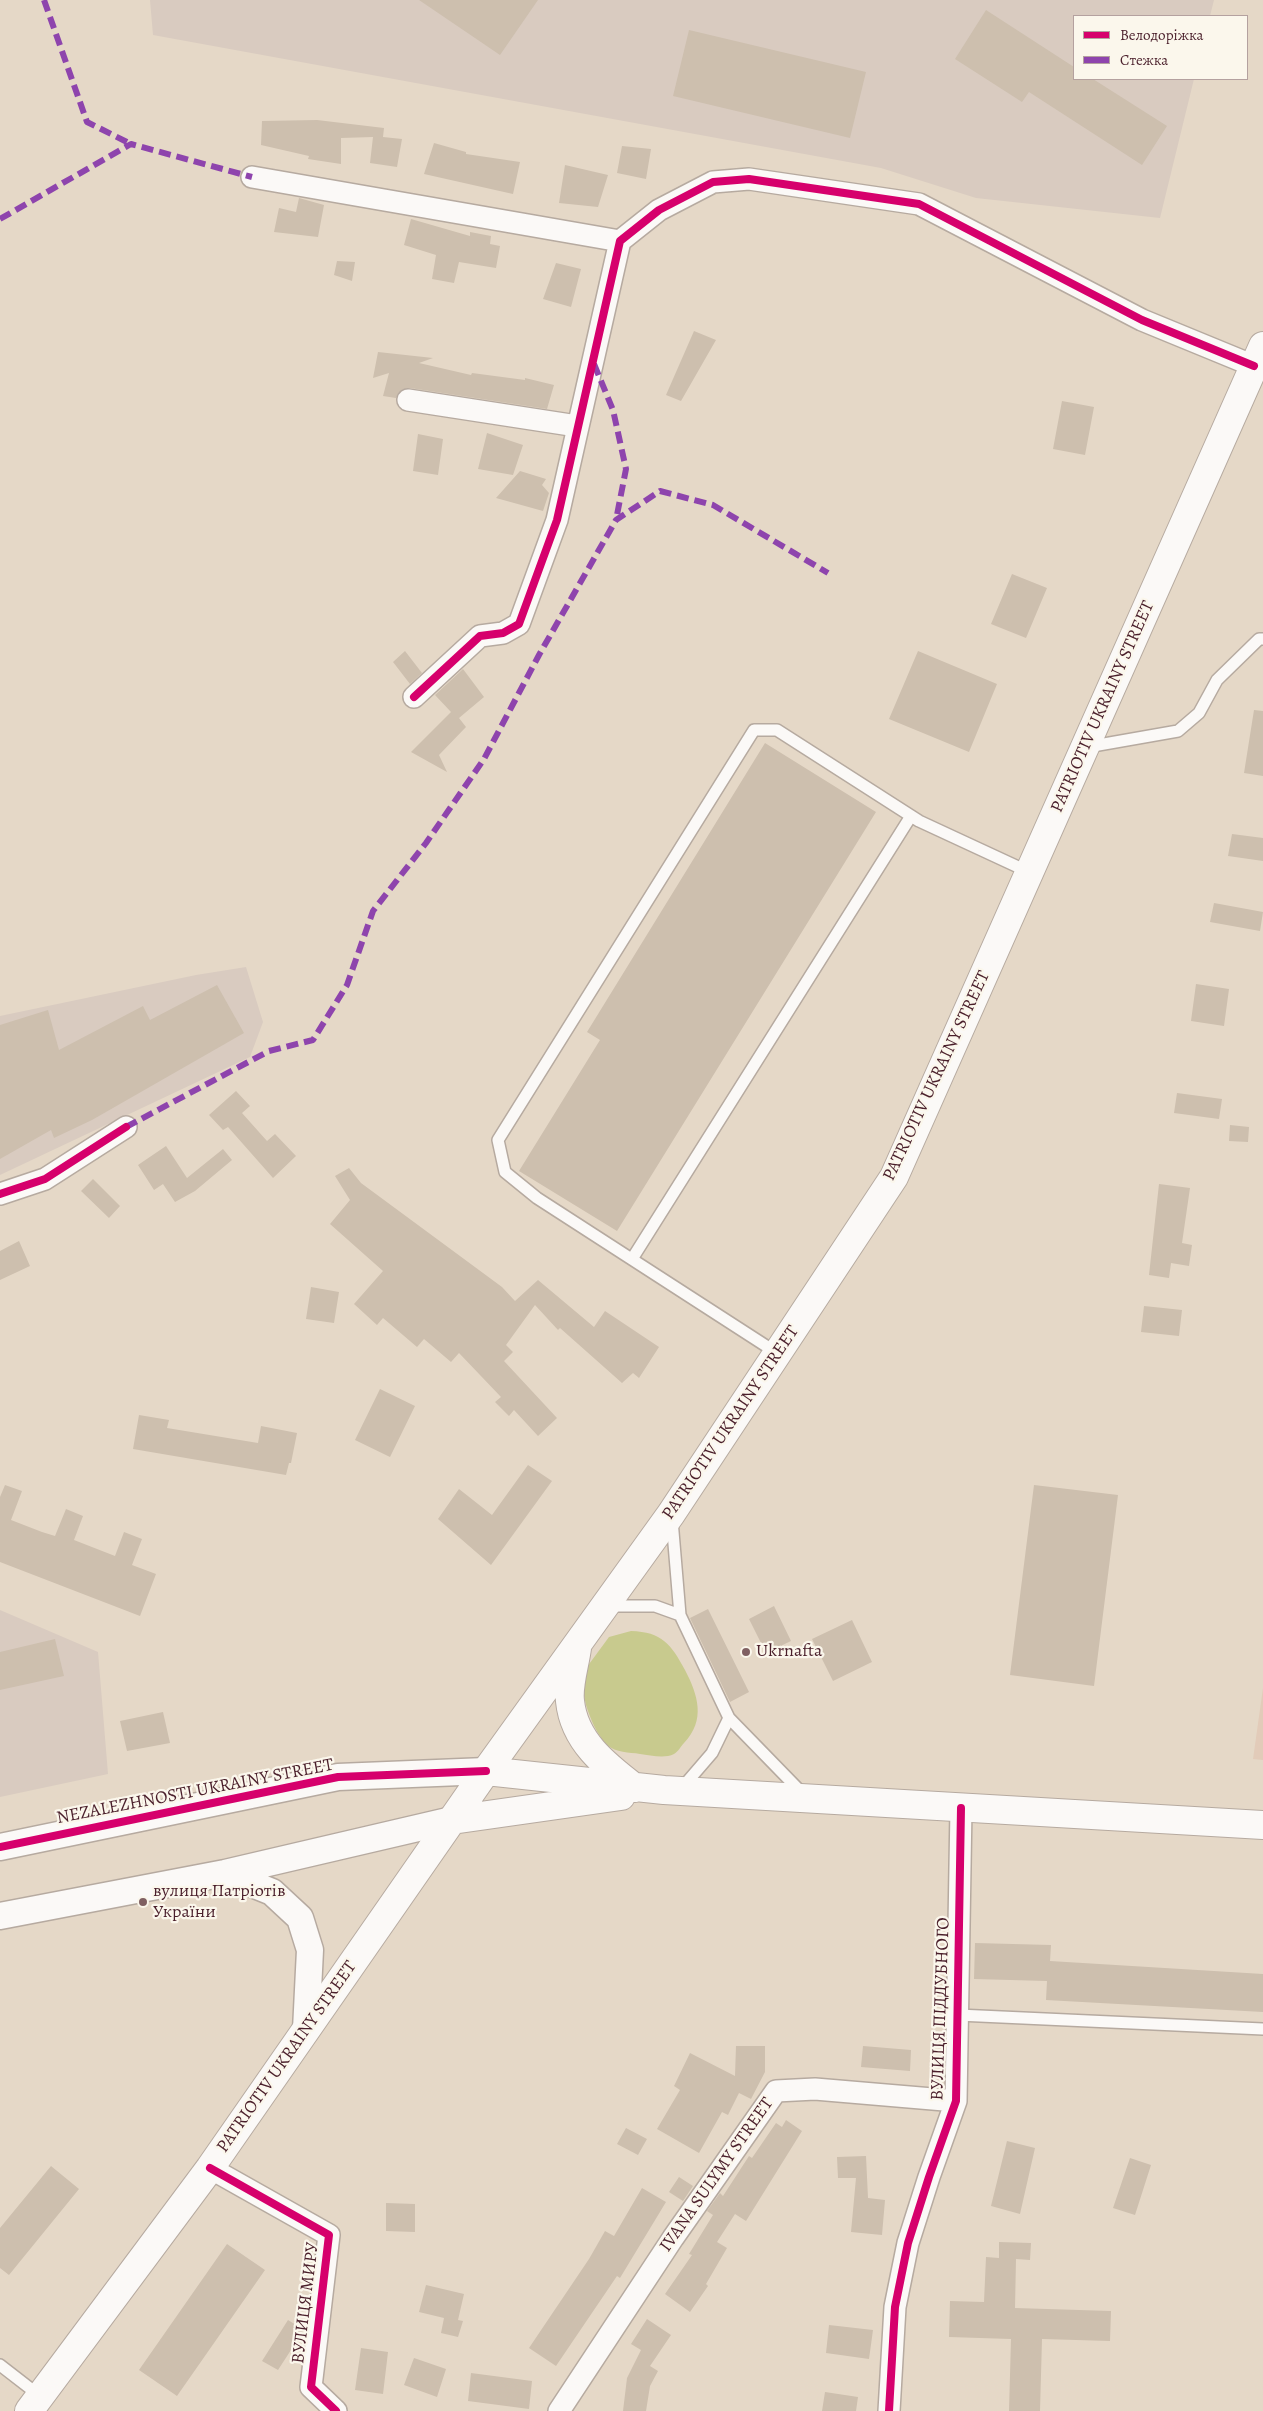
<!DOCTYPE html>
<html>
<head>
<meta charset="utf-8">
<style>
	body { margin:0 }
	#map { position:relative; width:1263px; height:2411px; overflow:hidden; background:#e5d8c7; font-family:Alegreya,serif }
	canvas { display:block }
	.legend { position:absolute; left:1073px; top:15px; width:175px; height:65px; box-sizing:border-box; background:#fbf7ec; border:1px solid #b4a19f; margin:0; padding:6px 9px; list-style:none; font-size:15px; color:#4a1f2b }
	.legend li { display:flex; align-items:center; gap:10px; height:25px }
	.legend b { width:25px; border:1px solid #b4a19f }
</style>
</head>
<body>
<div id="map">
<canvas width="1263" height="2411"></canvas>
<ul class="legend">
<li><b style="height:6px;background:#d6006c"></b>Велодоріжка</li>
<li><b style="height:6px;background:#8e44ad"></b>Стежка</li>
</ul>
</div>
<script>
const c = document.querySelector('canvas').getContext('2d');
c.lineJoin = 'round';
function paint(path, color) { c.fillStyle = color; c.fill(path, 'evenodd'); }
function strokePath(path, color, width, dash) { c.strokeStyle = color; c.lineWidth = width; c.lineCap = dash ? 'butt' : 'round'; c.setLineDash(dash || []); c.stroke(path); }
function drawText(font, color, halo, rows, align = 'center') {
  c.font = font + ' Alegreya,serif'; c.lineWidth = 4.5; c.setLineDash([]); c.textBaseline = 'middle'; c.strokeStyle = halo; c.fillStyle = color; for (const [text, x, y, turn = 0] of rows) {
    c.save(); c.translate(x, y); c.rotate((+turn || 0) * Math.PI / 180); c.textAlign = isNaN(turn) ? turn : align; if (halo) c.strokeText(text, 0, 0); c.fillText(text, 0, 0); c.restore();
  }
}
paint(new Path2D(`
	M 1263,1688 L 1263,1760 L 1253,1759 Z`), '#e2cbb9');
paint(new Path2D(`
	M 150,0 L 1214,0 L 1210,16 L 1074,16 L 1074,79 L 1194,79 L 1160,218 L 976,198 L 881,168 L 153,35 Z
	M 246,967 L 263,1022 L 250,1057 L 0,1175 L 0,1016 L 196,975 Z
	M 0,1610 L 98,1652 L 108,1774 L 0,1797 Z`), '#d9cbc0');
paint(new Path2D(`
	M 631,1631 C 662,1632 671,1644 685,1670 C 698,1695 706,1720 684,1743 C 681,1746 678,1752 674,1754 C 664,1759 650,1755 640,1754 C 629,1752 616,1753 607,1745 C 597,1735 590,1718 586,1705 C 584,1695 580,1681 584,1671 L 609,1637 Z`), '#c8ca8e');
paint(new Path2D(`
	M 419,0 L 538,0 L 500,55 Z
	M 986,10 L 1074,67 L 1074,79 L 1093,79 L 1167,126 L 1142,165 L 1029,92 L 1022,102 L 955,59 Z
	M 689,30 L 866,72 L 850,138 L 673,96 Z
	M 317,120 L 384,128 L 383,137 L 402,139 L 397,167 L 370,163 L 373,137 L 341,138 L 341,164 L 308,159 L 309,156 L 261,145 L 262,121 Z
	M 434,143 L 466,152 L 466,154 L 520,162 L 513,194 L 424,174 Z
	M 622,146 L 651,149 L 646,179 L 617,173 Z
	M 565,165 L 608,175 L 598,207 L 559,203 Z
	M 299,198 L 324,205 L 318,237 L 274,232 L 279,208 L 296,212 Z
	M 411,219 L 470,236 L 470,232 L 491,236 L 490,244 L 500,246 L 496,268 L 459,262 L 454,283 L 432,279 L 436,255 L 404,245 Z
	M 337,261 L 355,262 L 352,281 L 334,275 Z
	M 556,263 L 581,269 L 571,307 L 543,299 Z
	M 694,331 L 716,340 L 681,401 L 666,395 Z
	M 378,352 L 433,358 L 419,363 L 471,375 L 472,373 L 525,380 L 525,378 L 554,385 L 547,409 L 410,388 L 399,392 L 396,398 L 383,396 L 389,373 L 373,378 Z
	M 1062,401 L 1094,407 L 1085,455 L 1053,449 Z
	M 487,433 L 523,445 L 513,475 L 478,469 Z
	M 418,434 L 443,439 L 438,475 L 413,471 Z
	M 520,471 L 546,479 L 542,485 L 549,493 L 543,511 L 496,498 Z
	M 1012,574 L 1047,588 L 1026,638 L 991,624 Z
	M 405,651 L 422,673 L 410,684 L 393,662 Z
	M 918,651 L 997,684 L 969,752 L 889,719 Z
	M 463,669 L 484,697 L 459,718 L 466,727 L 439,755 L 447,772 L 411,752 L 451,712 L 435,695 Z
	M 1254,710 L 1263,711 L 1263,776 L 1244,773 Z
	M 765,743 L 876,812 L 617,1231 L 519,1171 L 600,1040 L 587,1032 Z
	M 1232,834 L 1263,838 L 1263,861 L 1228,856 Z
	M 1214,903 L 1263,912 L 1260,931 L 1210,922 Z
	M 1196,984 L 1229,989 L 1224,1026 L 1191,1021 Z
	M 217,985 L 244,1033 L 92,1120 L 54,1138 L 51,1130 L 0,1159 L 0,1025 L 48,1010 L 59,1050 L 143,1006 L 150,1020 Z
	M 236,1091 L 250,1106 L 242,1113 L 267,1141 L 275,1134 L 296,1156 L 273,1178 L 228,1127 L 223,1130 L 209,1115 Z
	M 1177,1093 L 1222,1099 L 1219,1119 L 1174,1113 Z
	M 1230,1125 L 1249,1127 L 1248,1142 L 1229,1141 Z
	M 166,1146 L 187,1178 L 223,1149 L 232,1160 L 195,1191 L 175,1202 L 163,1184 L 154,1190 L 138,1165 Z
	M 349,1168 L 361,1183 L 502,1287 L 515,1301 L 538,1280 L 594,1327 L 605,1311 L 659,1347 L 639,1378 L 633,1373 L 622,1383 L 560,1328 L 558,1330 L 535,1305 L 506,1345 L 513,1352 L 504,1361 L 557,1418 L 538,1436 L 514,1410 L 509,1416 L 495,1402 L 501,1397 L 459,1353 L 451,1362 L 424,1339 L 417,1347 L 383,1318 L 377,1325 L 354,1304 L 383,1271 L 330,1224 L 350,1200 L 335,1176 Z
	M 93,1179 L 120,1206 L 109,1218 L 81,1191 Z
	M 1159,1184 L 1190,1188 L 1182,1243 L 1192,1245 L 1189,1266 L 1171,1263 L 1169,1278 L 1149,1275 Z
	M 19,1241 L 30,1266 L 0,1280 L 0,1251 Z
	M 311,1287 L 339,1292 L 334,1323 L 306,1319 Z
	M 1144,1306 L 1182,1310 L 1179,1336 L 1141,1332 Z
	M 380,1389 L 415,1406 L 390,1457 L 355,1440 Z
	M 139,1415 L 169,1420 L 167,1428 L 258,1443 L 261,1426 L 297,1433 L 291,1463 L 289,1463 L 286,1475 L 133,1449 Z
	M 528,1465 L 552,1481 L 491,1565 L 438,1519 L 459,1489 L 492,1515 Z
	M 5,1485 L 22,1491 L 11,1520 L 42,1532 L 55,1536 L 66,1509 L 83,1516 L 74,1540 L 115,1556 L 124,1532 L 142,1539 L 132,1565 L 156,1574 L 140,1616 L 0,1562 L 0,1497 Z
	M 1034,1485 L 1118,1495 L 1094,1686 L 1010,1675 Z
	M 774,1606 L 791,1641 L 766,1653 L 749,1619 Z
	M 708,1609 L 749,1692 L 730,1702 L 690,1618 Z
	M 852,1620 L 872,1662 L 833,1681 L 812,1639 Z
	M 55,1639 L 64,1676 L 0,1690 L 0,1652 Z
	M 163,1712 L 170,1743 L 127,1751 L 120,1721 Z
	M 975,1943 L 1051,1945 L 1050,1961 L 1263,1974 L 1263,2012 L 1046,2000 L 1047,1981 L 974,1979 Z
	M 736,2046 L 765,2046 L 765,2072 L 751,2099 L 739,2093 L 728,2115 L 722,2112 L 699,2153 L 657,2129 L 680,2090 L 674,2086 L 690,2053 L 735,2076 Z
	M 863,2046 L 911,2050 L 910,2071 L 861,2067 Z
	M 786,2120 L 802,2131 L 746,2221 L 735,2214 L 717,2242 L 727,2248 L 706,2284 L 708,2286 L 690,2312 L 665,2294 L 692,2255 L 689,2254 L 713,2215 L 707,2211 L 720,2193 L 723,2196 L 749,2156 L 752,2158 L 776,2123 L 782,2127 Z
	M 626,2128 L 647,2139 L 638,2155 L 617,2144 Z
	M 1007,2141 L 1035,2148 L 1020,2214 L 991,2206 Z
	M 866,2156 L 868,2198 L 885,2200 L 882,2235 L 851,2232 L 856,2178 L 838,2178 L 837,2157 Z
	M 1130,2158 L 1151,2165 L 1135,2215 L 1113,2208 Z
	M 51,2166 L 79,2189 L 9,2275 L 0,2268 L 0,2228 Z
	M 679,2177 L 693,2186 L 683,2201 L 669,2192 Z
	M 642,2188 L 666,2202 L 620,2278 L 617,2276 L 556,2366 L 529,2348 L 589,2259 L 605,2231 L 614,2236 Z
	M 386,2203 L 415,2204 L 415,2232 L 386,2231 Z
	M 999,2242 L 1031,2243 L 1030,2260 L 1016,2259 L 1015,2308 L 1111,2311 L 1110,2341 L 1042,2339 L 1040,2411 L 1009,2411 L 1011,2339 L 949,2337 L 950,2301 L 984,2302 L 986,2257 L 999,2258 Z
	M 227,2244 L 265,2270 L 177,2396 L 139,2370 Z
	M 426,2285 L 464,2294 L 458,2320 L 463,2321 L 458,2337 L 441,2333 L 444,2318 L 419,2312 Z
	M 647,2319 L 671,2335 L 650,2366 L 658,2371 L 650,2386 L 646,2411 L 623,2411 L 627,2378 L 641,2350 L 631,2344 Z
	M 288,2320 L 304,2330 L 278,2370 L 262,2361 Z
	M 829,2325 L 873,2330 L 869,2359 L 826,2353 Z
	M 361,2348 L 388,2352 L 383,2394 L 355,2390 Z
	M 414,2358 L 446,2369 L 437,2397 L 404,2385 Z
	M 471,2373 L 532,2381 L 529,2409 L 468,2401 Z
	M 825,2392 L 858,2397 L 856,2411 L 822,2411 Z`), '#cdbfae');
const service = new Path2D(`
	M 1087,747 L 1178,731 L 1199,713 L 1217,680 L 1259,639 L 1263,639
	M 632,1259 L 911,816
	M 777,1353 L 537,1198 L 505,1172 L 498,1140 L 754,730 L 777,730 L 919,821 L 1029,872
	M 672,1520 L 680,1615 L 729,1718 L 804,1795
	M 606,1606 L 655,1606 L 680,1615
	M 681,1789 L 712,1753 L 729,1718
	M 958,2015 L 1263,2029
	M 0,2365 L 40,2396`);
const minor = new Path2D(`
	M 252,177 L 620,241
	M 408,400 L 577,426
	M 414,697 L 480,636 L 503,633 L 519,624 L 557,520 L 620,241 L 659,210 L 713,182 L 749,179 L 919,204 L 1142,320 L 1254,366
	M 0,1194 L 45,1179 L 126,1127
	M 210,2168 L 329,2235 L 311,2387 L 336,2411
	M 559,2411 L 673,2238 L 776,2091 L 815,2089 L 956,2101
	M 889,2411 L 895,2307 L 908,2243 L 929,2177 L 956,2101 L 961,1808`);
const tertiary = new Path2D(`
	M 0,1847 L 338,1777 L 486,1771
	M 225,1873 L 272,1892 L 300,1918 L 310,1950 L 306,2030
	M 0,1916 L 225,1873 L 452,1820`);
const secondary = new Path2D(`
	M 577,1648 C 575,1664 568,1685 570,1701 C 574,1741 605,1765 635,1788
	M 486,1771 L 664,1790 L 1263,1825
	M 452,1820 L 621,1796
	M 29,2411 L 210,2168 L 486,1771 L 671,1514 L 894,1177 L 1263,346`);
strokePath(service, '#b6aaa0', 14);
strokePath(minor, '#b6aaa0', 24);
strokePath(tertiary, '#b6aaa0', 29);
strokePath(secondary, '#b6aaa0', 30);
strokePath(service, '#fbf9f7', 11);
strokePath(minor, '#fbf9f7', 21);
strokePath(tertiary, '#fbf9f7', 26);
strokePath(secondary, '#fbf9f7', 28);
strokePath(new Path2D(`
	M 44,0 L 87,122 L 131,144
	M 0,219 L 131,144 L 252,177
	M 594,364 L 613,410 L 626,469 L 616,520
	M 126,1127 L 269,1051 L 313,1040 L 347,985 L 373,911 L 426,843 L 484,759 L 539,655 L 616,520 L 660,491 L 713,505 L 828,573`), '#8e44ad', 6, [12, 6]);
strokePath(new Path2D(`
	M 414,697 L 480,636 L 503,633 L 519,624 L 557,520 L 620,241 L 659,210 L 713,182 L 749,179 L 919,204 L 1142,320 L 1254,366
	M 0,1194 L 45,1179 L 126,1127
	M 0,1847 L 338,1777 L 486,1771
	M 210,2168 L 329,2235 L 311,2387 L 336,2411
	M 889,2411 L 895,2307 L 908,2243 L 929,2177 L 956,2101 L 961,1808`), '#d6006c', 8);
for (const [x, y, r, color] of [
	[746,1652,5,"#806062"],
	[143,1902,5,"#806062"]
]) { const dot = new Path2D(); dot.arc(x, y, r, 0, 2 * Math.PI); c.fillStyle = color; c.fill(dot); strokePath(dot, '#fbf7ec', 2); }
drawText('18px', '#4a1f2b', '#fbf7ec', [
	["PATRIOTIV UKRAINY STREET",1103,707,-66],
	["PATRIOTIV UKRAINY STREET",937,1076,-65],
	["PATRIOTIV UKRAINY STREET",731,1423,-56],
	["NEZALEZHNOSTI UKRAINY STREET",195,1792,-11],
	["ВУЛИЦЯ ПІДДУБНОГО",941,2009,-88],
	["PATRIOTIV UKRAINY STREET",287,2057,-55],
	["IVANA SULYMY STREET",717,2175,-55],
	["ВУЛИЦЯ МИРУ",306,2303,-83]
]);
drawText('18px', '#4a1f2b', '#fbf7ec', [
	["Ukrnafta",756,1652],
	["вулиця Патріотів",153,1892],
	["України",153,1913]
], 'left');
</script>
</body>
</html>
